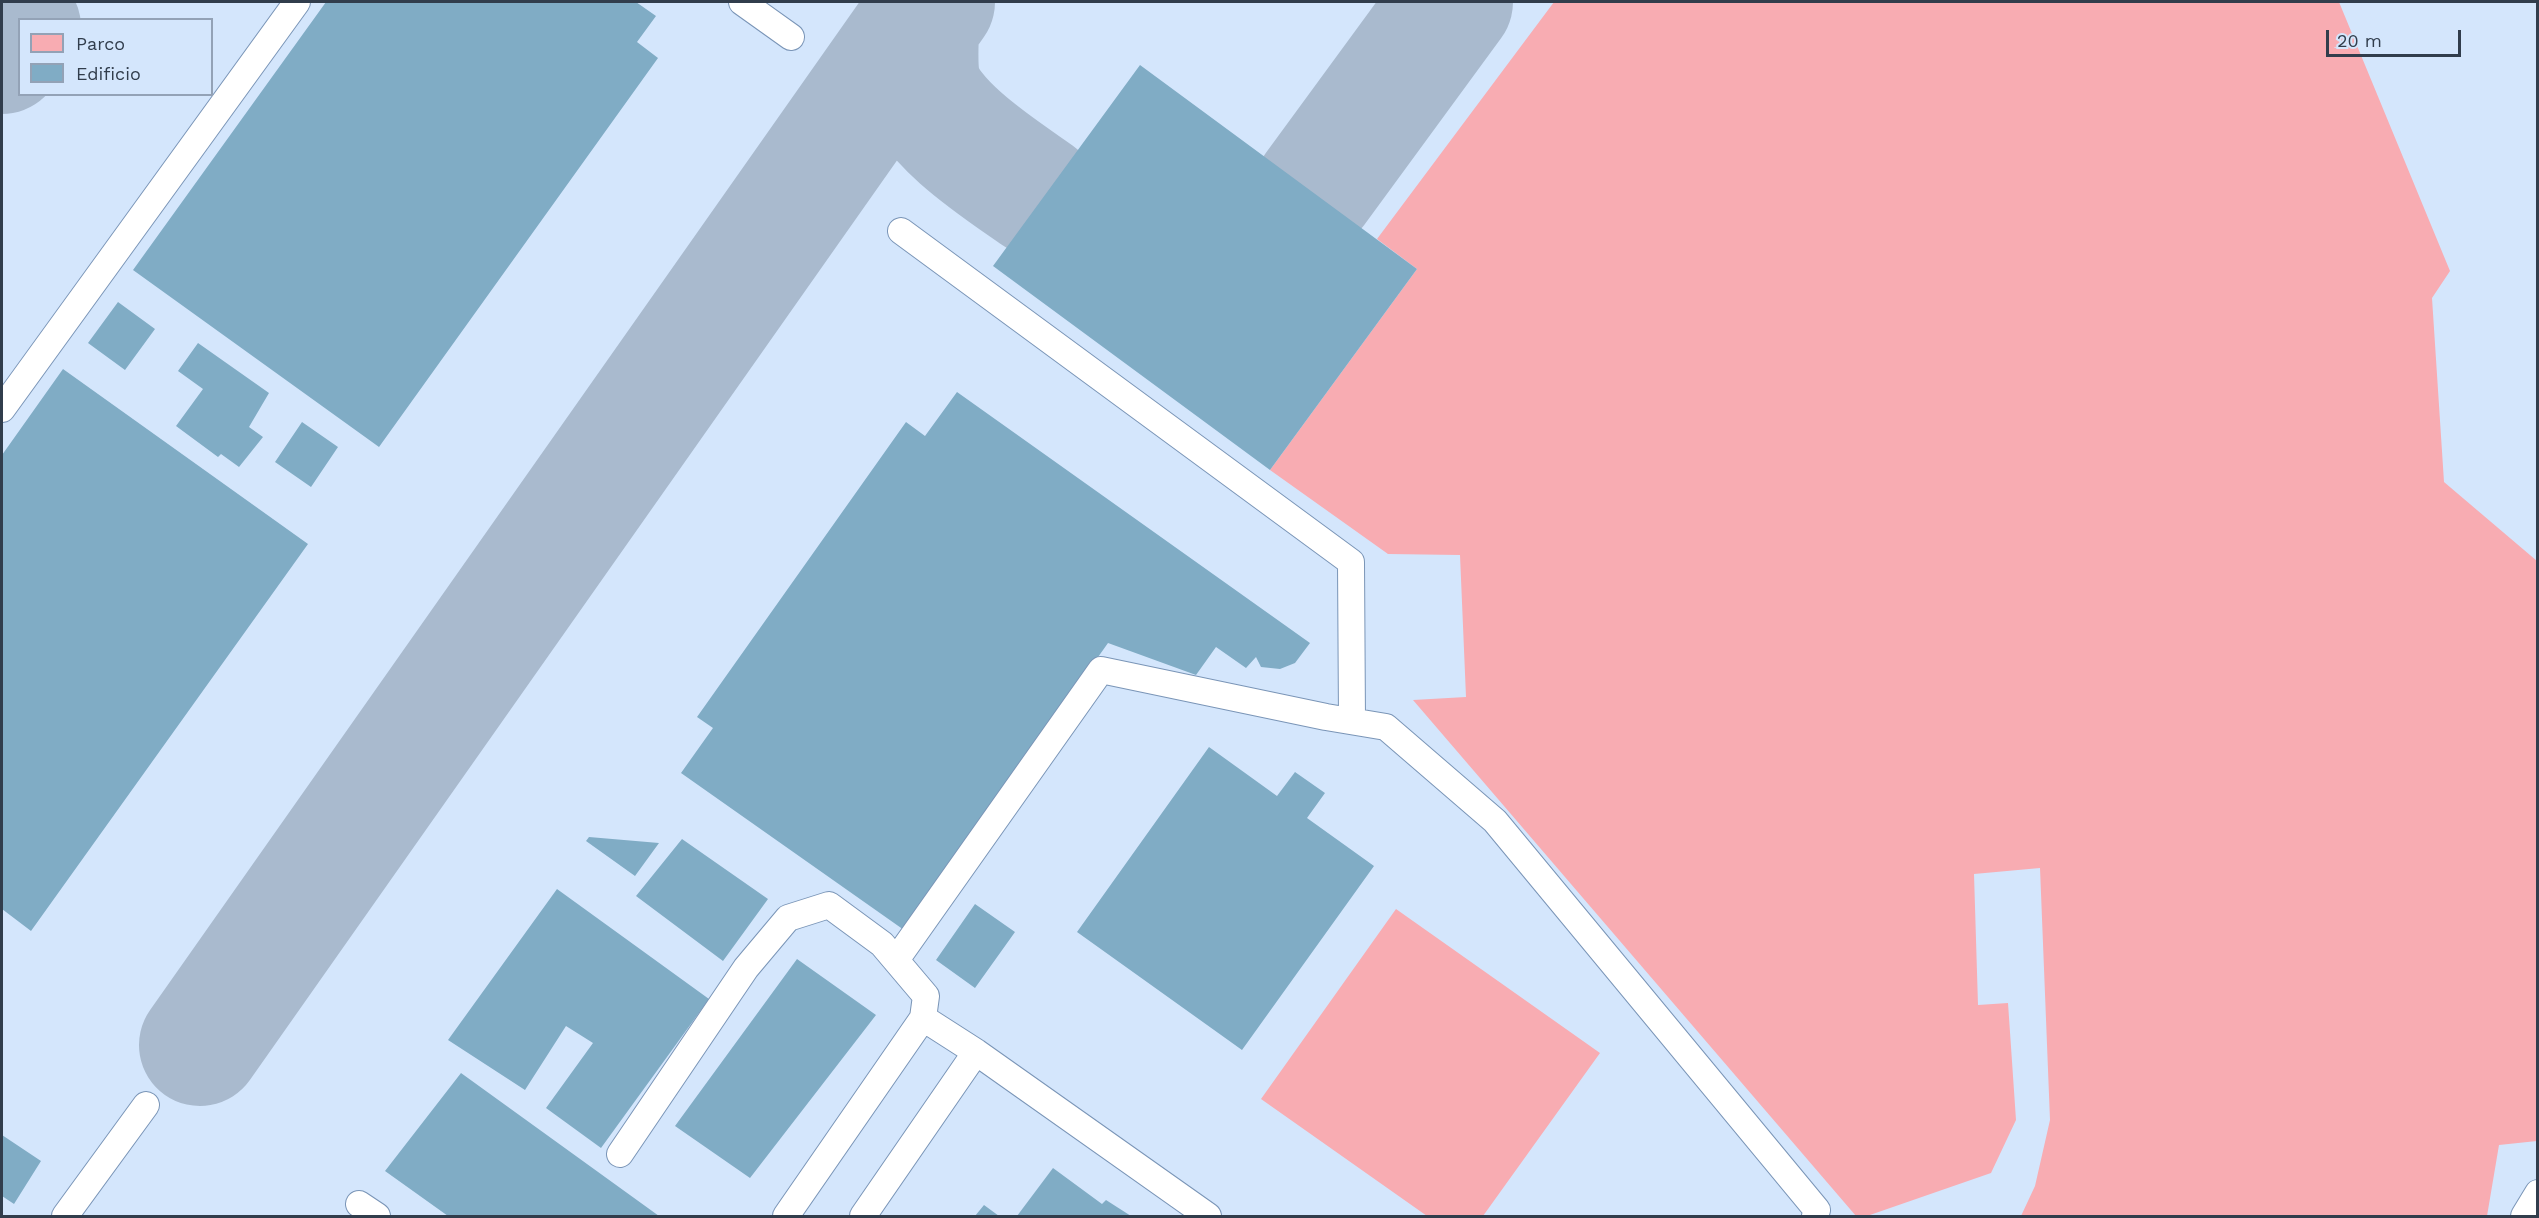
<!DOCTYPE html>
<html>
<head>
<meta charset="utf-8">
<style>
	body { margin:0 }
	#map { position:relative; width:2539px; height:1218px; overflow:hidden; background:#d4e6fc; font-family:"Work Sans",sans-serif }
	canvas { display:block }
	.frame { position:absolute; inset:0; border:3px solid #313d4c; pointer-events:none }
	.legend { position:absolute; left:18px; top:18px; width:195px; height:78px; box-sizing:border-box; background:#d4e6fc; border:2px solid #93a2b6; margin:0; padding:8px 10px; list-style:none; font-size:18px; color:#313d4c }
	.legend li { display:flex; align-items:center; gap:12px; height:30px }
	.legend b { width:30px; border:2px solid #93a2b6 }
	.scale { position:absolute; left:2326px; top:30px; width:135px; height:27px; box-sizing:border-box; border:3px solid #313d4c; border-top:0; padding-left:8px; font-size:18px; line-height:21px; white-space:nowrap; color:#313d4c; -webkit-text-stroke:4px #d4e6fc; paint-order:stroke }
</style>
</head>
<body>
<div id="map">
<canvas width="2539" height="1218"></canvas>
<div class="frame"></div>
<ul class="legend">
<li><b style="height:16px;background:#f8acb2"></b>Parco</li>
<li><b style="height:16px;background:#80acc5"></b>Edificio</li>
</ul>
<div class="scale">20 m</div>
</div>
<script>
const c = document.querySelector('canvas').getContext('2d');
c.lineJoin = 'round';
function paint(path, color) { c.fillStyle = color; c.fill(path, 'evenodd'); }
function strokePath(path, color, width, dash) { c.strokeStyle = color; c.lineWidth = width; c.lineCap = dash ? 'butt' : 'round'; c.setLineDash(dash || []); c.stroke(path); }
paint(new Path2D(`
	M 1554,2 L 2339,2 L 2450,271 L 2432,298 L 2444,482 L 2537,561 L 2537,1141 L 2499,1145 L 2487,1216 L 2021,1216 L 2035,1186 L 2050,1120 L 2040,868 L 1974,874 L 1978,1005 L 2008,1003 L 2016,1120 L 1991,1173 L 1867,1216 L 1856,1216 L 1413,700 L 1466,697 L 1460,555 L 1388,554 L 1270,470 L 1417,269 L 1377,239 Z
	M 1396,909 L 1600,1053 L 1483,1216 L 1427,1216 L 1261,1099 Z`), '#f8acb2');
strokePath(new Path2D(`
	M 918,24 C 918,42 916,62 919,80 C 926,122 1003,171 1037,195
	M 2,53 L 20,27
	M 1315,189 L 1452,2
	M 200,1045 L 934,2`), '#a9bace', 122);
paint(new Path2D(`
	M 326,2 L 636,2 L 656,16 L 637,42 L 658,58 L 379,447 L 133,270 Z
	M 1140,65 L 1417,269 L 1270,470 L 993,266 Z
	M 118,302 L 155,329 L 125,370 L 88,343 Z
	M 198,343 L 269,393 L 249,427 L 263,437 L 239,467 L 221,454 L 218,457 L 176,426 L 203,389 L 178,371 Z
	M 63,369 L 308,544 L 31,931 L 2,909 L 2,455 Z
	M 957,392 L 1310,643 L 1295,663 L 1280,669 L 1261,667 L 1256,657 L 1246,668 L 1216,647 L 1196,675 L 1108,643 L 904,930 L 681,773 L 713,728 L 697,717 L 906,422 L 925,436 Z
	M 302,422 L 338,447 L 311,487 L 275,462 Z
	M 1209,747 L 1277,796 L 1295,772 L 1325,793 L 1307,818 L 1374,866 L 1242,1050 L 1077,932 Z
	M 589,837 L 659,843 L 635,876 L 586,841 Z
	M 682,839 L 768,899 L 723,961 L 636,896 Z
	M 557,889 L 709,999 L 601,1148 L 546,1108 L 593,1043 L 566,1026 L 525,1090 L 448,1040 Z
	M 975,904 L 1015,932 L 975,988 L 936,960 Z
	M 797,959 L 876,1015 L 750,1178 L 675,1126 Z
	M 461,1073 L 659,1216 L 448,1216 L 385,1171 Z
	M 2,1135 L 41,1161 L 14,1204 L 2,1196 Z
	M 1053,1168 L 1102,1204 L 1106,1200 L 1131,1216 L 1017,1216 Z
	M 984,1205 L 999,1216 L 975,1216 Z`), '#80acc5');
const lane = new Path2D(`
	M 742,2 L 791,37
	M 901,231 L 1351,562 L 1352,721
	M 2,409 L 297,2
	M 896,960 L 1101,670 L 1326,717 L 1386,727 L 1495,821 L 1817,1210 L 1815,1216
	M 923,1018 L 976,1052 L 1208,1216
	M 620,1154 L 746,968 L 788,918 L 829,905 L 882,944 L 926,996 L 923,1018 L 786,1216
	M 359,1204 L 377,1216
	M 65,1216 L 146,1105
	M 863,1216 L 976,1052
	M 2524,1216 L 2538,1193`);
strokePath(lane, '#7a95b7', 28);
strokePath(lane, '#fff', 26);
</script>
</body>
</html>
